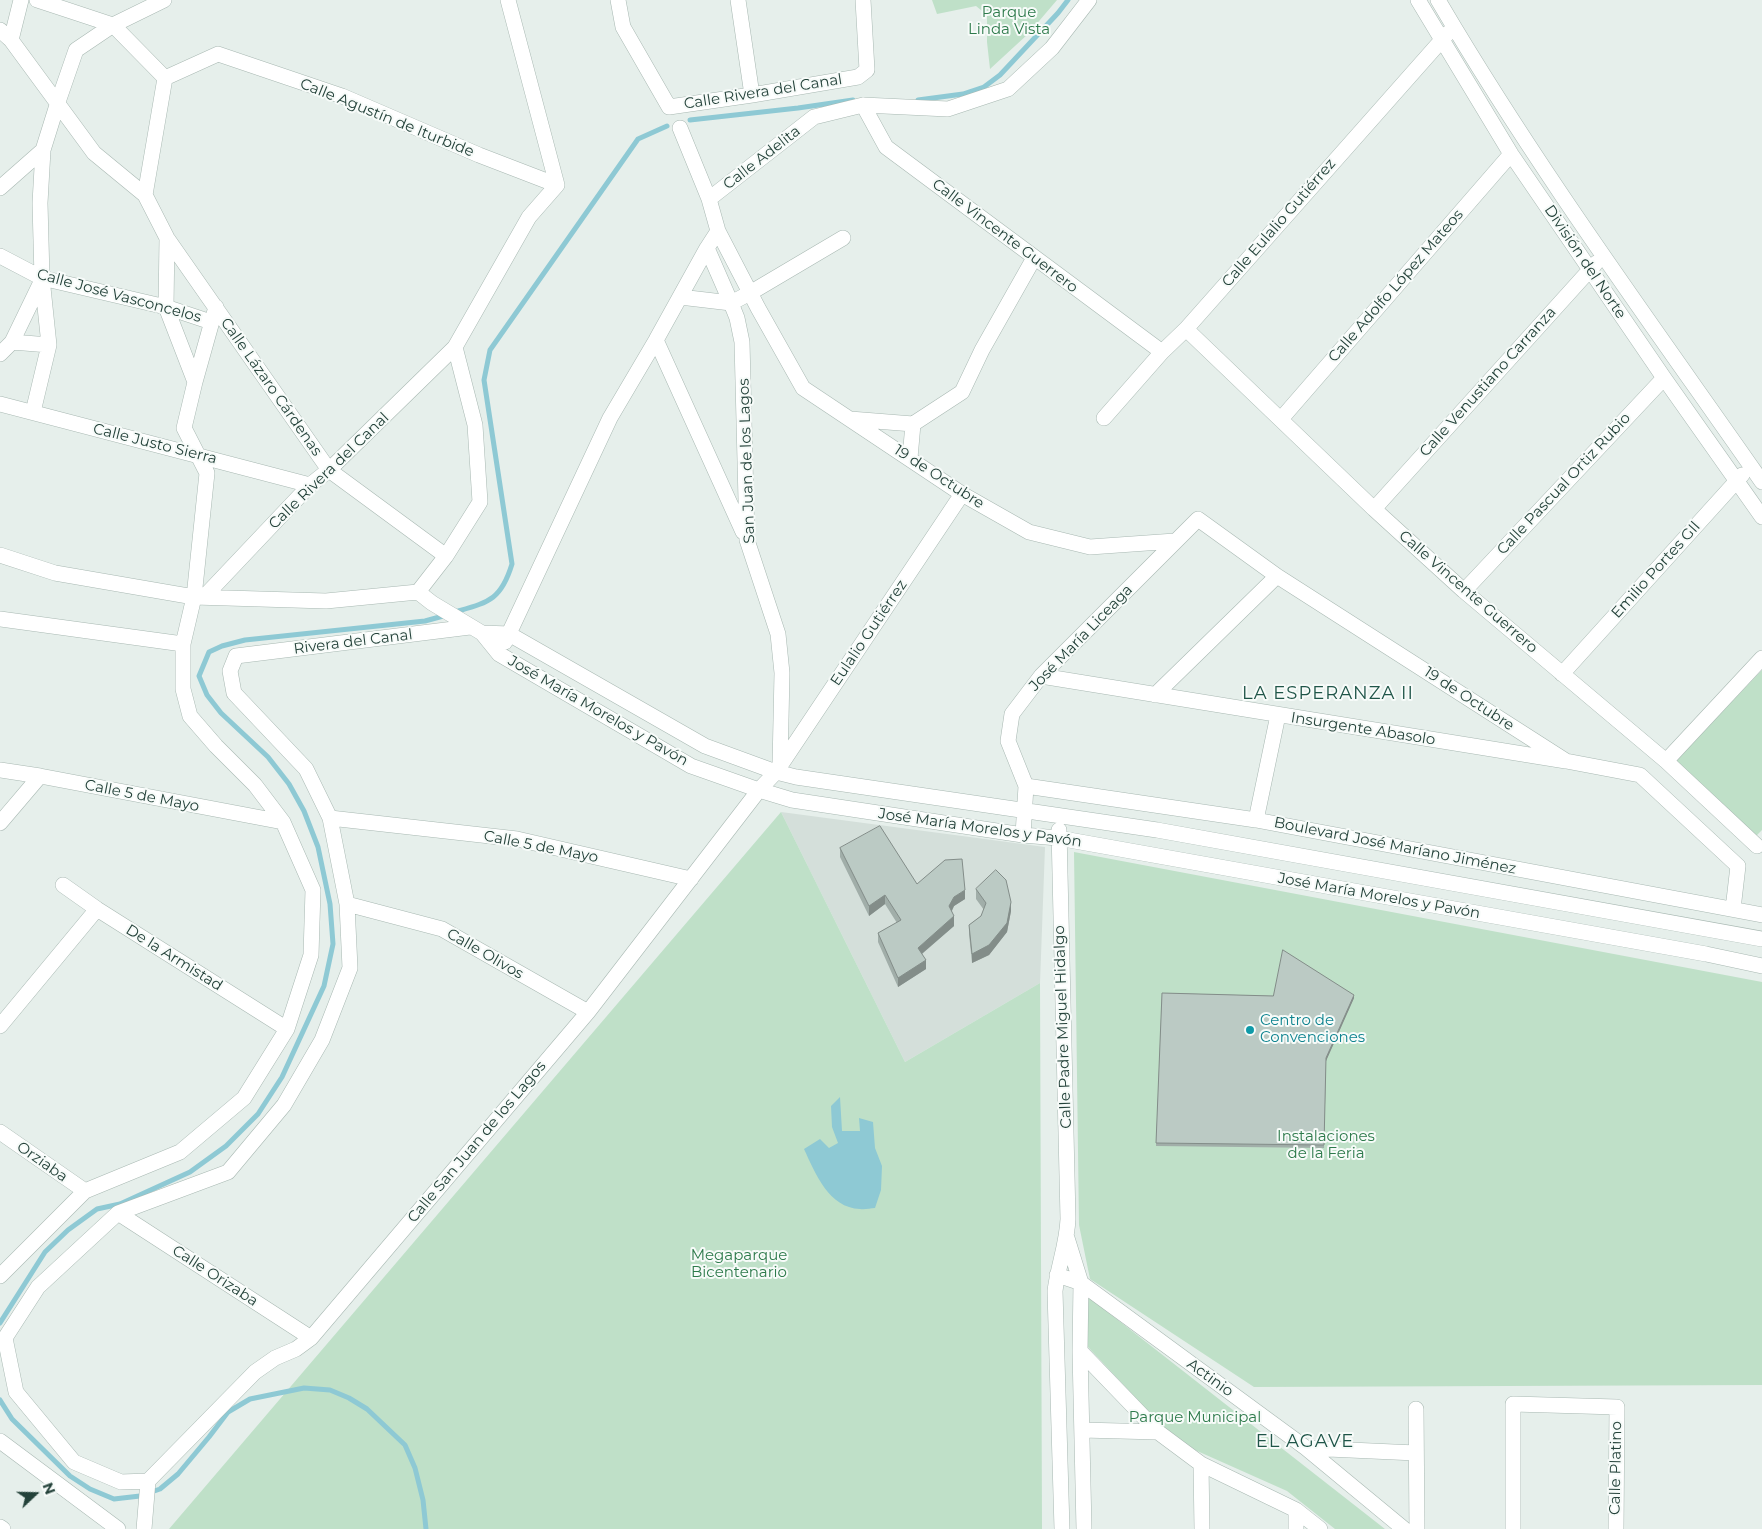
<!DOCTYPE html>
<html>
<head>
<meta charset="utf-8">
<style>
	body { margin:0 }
	#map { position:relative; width:1762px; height:1529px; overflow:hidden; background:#e6efeb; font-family:Montserrat,sans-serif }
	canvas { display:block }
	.north { position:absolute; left:10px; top:1469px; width:50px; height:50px; -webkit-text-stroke:4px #f7fbf9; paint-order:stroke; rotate:69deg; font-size:14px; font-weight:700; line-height:20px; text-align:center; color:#24423a }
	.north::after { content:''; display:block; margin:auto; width:18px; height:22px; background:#24423a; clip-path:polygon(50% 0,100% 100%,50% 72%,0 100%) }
</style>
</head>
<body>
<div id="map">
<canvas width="1762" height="1529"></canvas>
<div class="north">N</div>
</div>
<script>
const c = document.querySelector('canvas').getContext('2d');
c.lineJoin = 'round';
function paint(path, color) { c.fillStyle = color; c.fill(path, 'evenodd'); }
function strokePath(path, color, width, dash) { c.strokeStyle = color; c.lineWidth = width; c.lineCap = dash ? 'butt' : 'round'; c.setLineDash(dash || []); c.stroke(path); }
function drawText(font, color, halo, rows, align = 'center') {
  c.font = font + ' Montserrat,sans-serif'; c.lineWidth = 4; c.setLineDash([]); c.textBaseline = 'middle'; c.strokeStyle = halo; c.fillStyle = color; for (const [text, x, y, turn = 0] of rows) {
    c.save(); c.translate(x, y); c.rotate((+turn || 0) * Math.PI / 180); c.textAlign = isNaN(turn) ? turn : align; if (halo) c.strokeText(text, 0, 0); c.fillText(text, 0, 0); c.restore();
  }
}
paint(new Path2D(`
	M 781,812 L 1045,847 L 1040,983 L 905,1062 Z`), '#d4dfda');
paint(new Path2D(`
	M 932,0 L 1057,0 L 1028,34 L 990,69 L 987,42 L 987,15 L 976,6 L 937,14 Z
	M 1762,670 L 1762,830 L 1755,837 L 1675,761 Z
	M 781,812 L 905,1062 L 1040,983 L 1042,1529 L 169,1529 Z
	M 1074,852 L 1762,982 L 1762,1385 L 1254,1387 L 1090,1279 L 1079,1225 Z
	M 1086,1295 L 1385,1529 L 1335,1529 L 1287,1491 L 1177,1442 L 1088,1347 Z`), '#bfe0c8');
paint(new Path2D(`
	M 840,1097 L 842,1131 L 860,1131 L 859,1118 L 873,1122 L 875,1148 L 882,1166 L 881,1190 L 875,1208 C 870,1208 865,1210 860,1209 C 829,1208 815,1173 804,1149 L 820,1139 L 829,1148 L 838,1143 L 832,1127 L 831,1106 Z`), '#8ec9d4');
strokePath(new Path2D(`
	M 918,100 L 963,94 L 984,87 L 1000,75 L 1058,13 L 1068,0
	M 690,120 L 798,108 L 853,100
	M 455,612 C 489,602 501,600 512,564 L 484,380 L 490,350 L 638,139 L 667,126
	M 0,1323 L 45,1252 L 68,1230 L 97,1209 L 120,1204 L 190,1172 L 226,1146 L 258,1114 L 282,1077 L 324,986 L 333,944 L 330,904 L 318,847 L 304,811 L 289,784 L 268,757 L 221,713 L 207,695 L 199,676 L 209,652 L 222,646 L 245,640 L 425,621 L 447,615
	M 0,1400 L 12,1419 L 70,1476 L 90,1489 L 114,1499 L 140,1496 L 160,1489 L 178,1474 L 209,1437 L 228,1412 L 250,1399 L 304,1388 L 330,1390 L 349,1398 L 367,1409 L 405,1445 L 415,1468 L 423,1500 L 426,1529`), '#8ec9d4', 5);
const minor = new Path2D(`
	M 37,0 L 113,25 L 165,78
	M 508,0 L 557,185
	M 618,0 L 623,27 L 669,107 L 752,95 L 858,77 L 867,70 L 863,0
	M 738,0 L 752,95
	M 1418,0 L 1511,154 L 1664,378 L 1762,517
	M 1438,0 C 1536,167 1651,323 1762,482
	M 0,30 L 11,40 L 94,153 L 145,195 L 167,238 L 329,470 L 446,556
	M 11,40 L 21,0
	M 165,78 L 218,54 L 342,96 L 479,155 L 557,185
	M 863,105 L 886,147 L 1162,352
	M 680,128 L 709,199 L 718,231 L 758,308 L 803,388 L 962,494 L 1029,532 L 1090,547 L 1175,541
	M 0,188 L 43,150
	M 145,195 L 165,78
	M 709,199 L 814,117 L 863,105 L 948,109 L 1008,89 L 1052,48 L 1089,0
	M 167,238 L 166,307 L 195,382
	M 707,248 L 731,303 L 750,293 L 843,238
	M 0,256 L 42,278 L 166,307 L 211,322
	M 680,297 L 731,303 L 737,318 L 742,342 L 747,540 L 778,634 L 782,673 L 780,766
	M 1186,329 L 1374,509 L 1464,591 L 1666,761 L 1757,846
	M 656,340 L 743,532
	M 12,342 L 49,345
	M 0,354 L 12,342 L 42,280
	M 0,404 L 310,485
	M 33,412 L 49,345 L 42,278 L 40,203 L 43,150 L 58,102 L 76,50 L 113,25 L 164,0
	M 1104,418 L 1162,352 L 1186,329 L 1448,33
	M 850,419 L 913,424
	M 1281,419 L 1511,154
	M 910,458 L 913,424 L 962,392 L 982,350 L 1034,258
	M 1374,509 L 1596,263
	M 0,555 L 55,573 L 194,597 L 326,601 L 418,592 L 432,603 L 482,633 L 499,654 L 691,766 L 759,790 L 792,800 L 1023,835 L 1058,838 L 1706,954 L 1762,966
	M 1464,591 L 1664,378
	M 418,592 L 446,556 L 480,502 L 475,425 L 455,347
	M 204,597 L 310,485 L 329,470 L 455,347 L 529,217 L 557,185
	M 0,619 L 183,644
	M 482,633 L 509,634 L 705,746 L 776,772 L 796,777 L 1157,830 L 1762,939
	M 505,642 L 610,418 L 656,340 L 707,248 L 718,231
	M 1562,674 L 1742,475
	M 1041,676 L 1566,761 L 1640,775 L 1738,866
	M 1155,695 L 1277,576
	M 1666,761 L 1762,658
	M 0,770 L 40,776 L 283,822
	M 1026,786 L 1256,820 L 1762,915
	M 330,818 L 517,839 L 691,879
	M 1256,820 L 1278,715
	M 0,823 L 40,776
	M 1059,830 L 1068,1219 C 1067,1244 1058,1266 1055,1291 L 1062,1529
	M 1023,835 L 1026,786 L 1008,741 L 1012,714 L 1041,676 L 1198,519 L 1277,576 L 1566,761
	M 63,885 L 97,909 L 287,1029
	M 347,904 L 442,929 L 588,1012
	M 1733,909 L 1738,866
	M 0,1026 L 97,909
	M 0,1132 L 85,1191
	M 118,1213 L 311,1338
	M 1067,1238 L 1081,1283 L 1080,1351 L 1084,1529
	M 1057,1275 L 1081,1283 L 1306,1448 L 1404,1529
	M 0,1276 L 85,1191 L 180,1152 L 244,1098 L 287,1029 L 311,955 L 313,890 L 283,822 L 255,785 L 216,746 L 190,716 L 183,689 L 183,644 L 194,597 L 207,473 L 184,428 L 195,382 L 216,307
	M 1080,1351 L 1158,1432 L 1201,1464 L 1296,1510 L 1320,1529
	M 1416,1409 L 1417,1529
	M 1082,1430 L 1158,1432
	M 0,1441 L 118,1529
	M 1306,1448 L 1416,1453
	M 1201,1464 L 1202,1529
	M 148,1481 L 121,1482 L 74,1462 L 16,1392 L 5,1338 L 38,1287 L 118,1213 L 228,1172 L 284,1105 L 322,1040 L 350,968 L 347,904 L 330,818 L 306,769 L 234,693 L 230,671 L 236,656 L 470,627
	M 148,1481 L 255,1372 L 275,1358 L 296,1349 L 311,1338 L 588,1012 L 759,790 L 776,772 L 962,494
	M 1296,1510 L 1296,1529
	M 0,1527 L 3,1529
	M 144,1529 L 148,1481
	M 1513,1529 L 1513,1404 L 1617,1407 L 1616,1529`);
strokePath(minor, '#a8b8b2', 16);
strokePath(minor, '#fff', 15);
paint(new Path2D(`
	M 840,848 L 917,884 L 965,899 L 954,906 L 952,911 L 954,926 L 922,954 L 926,969 L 898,987 L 878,942 L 878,933 L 897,923 L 885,904 L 869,916 L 840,857 Z
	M 976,889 L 1011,911 L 1007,932 L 989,955 L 972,963 L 969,934 L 969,925 L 981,916 L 984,910 L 976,899 Z
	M 1162,993 L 1354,998 L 1326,1061 L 1324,1148 L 1156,1146 Z`), '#a1aea9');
paint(new Path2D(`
	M 965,890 L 965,899 L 954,906 L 949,916 L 949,906 L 954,897 Z
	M 885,895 L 885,904 L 869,916 L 869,906 Z
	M 1011,902 L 1011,911 L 1007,932 L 989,955 L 972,963 L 972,954 Z
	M 954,916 L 954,926 L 918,957 L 918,948 Z
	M 926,960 L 926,969 L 898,987 L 898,978 Z
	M 1354,995 L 1354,998 L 1326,1061 L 1324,1148 L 1326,1058 Z`), '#838d89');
const building = new Path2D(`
	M 880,826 L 917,884 L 945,860 L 962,859 L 965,890 L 954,897 L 949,906 L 954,916 L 918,948 L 926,960 L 898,978 L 878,933 L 901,920 L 885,895 L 869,906 L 840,848 Z
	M 996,870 L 1006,880 L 1011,902 L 1007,923 L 989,945 L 972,954 L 969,925 L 981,916 L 986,903 L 976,889 Z
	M 1283,950 L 1354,995 L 1326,1058 L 1324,1145 L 1156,1143 L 1162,993 L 1273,996 Z`);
paint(building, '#bbcac4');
strokePath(building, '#838d89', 1);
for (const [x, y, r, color] of [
	[1250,1030,5,"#0f9aa8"]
]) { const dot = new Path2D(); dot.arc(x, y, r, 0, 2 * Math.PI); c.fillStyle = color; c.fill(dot); strokePath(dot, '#f7fbf9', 2); }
drawText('15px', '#2d7a4b', '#f7fbf9', [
	["Parque",1009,13],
	["Linda Vista",1009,30],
	["Instalaciones",1326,1137],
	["de la Feria",1326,1154],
	["Megaparque",739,1256],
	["Bicentenario",739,1273],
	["Parque Municipal",1195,1418]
]);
drawText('15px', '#24423a', '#f7fbf9', [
	["Calle Rivera del Canal",763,92,-9],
	["Calle Agustín de Iturbide",387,118,22],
	["Calle Adelita",762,158,-38],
	["Calle Eulalio Gutiérrez",1279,223,-49],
	["Calle Vincente Guerrero",1005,236,37],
	["División del Norte",1585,262,56],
	["Calle Adolfo López Mateos",1396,286,-49],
	["Calle José Vasconcelos",119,296,15],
	["Calle Venustiano Carranza",1488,382,-48],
	["Calle Lázaro Cárdenas",271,387,55],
	["Calle Justo Sierra",155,444,14],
	["San Juan de los Lagos",747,461,-92],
	["Calle Rivera del Canal",329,471,-44],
	["19 de Octubre",939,477,33],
	["Calle Pascual Ortiz Rubio",1564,484,-47],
	["Emilio Portes GIl",1656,570,-48],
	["Calle Vincente Guerrero",1468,592,41],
	["Eulalio Gutiérrez",869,633,-56],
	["José María Liceaga",1081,638,-46],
	["Rivera del Canal",353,642,-7],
	["19 de Octubre",1469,699,33],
	["José María Morelos y Pavón",598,711,30],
	["Insurgente Abasolo",1363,729,9],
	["Calle 5 de Mayo",142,796,11],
	["José María Morelos y Pavón",980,828,8],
	["Boulevard José Maríano Jiménez",1395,846,11],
	["Calle 5 de Mayo",541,847,11],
	["José María Morelos y Pavón",1379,896,10],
	["Calle Olivos",485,954,30],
	["De la Armistad",174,958,32],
	["Calle Padre Miguel Hidalgo",1063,1027,-92],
	["Calle San Juan de los Lagos",477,1142,-50],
	["Orziaba",42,1162,35],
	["Calle Orizaba",215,1276,33],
	["Actinio",1210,1378,36],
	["Calle Platino",1616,1468,-89]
]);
drawText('15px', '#0d838f', '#f7fbf9', [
	["Centro de",1260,1021],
	["Convenciones",1260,1038]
], 'left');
c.letterSpacing = '1px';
drawText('18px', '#1f5548', '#f7fbf9', [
	["LA ESPERANZA II",1328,694],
	["EL AGAVE",1305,1442]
]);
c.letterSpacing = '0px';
</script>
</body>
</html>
